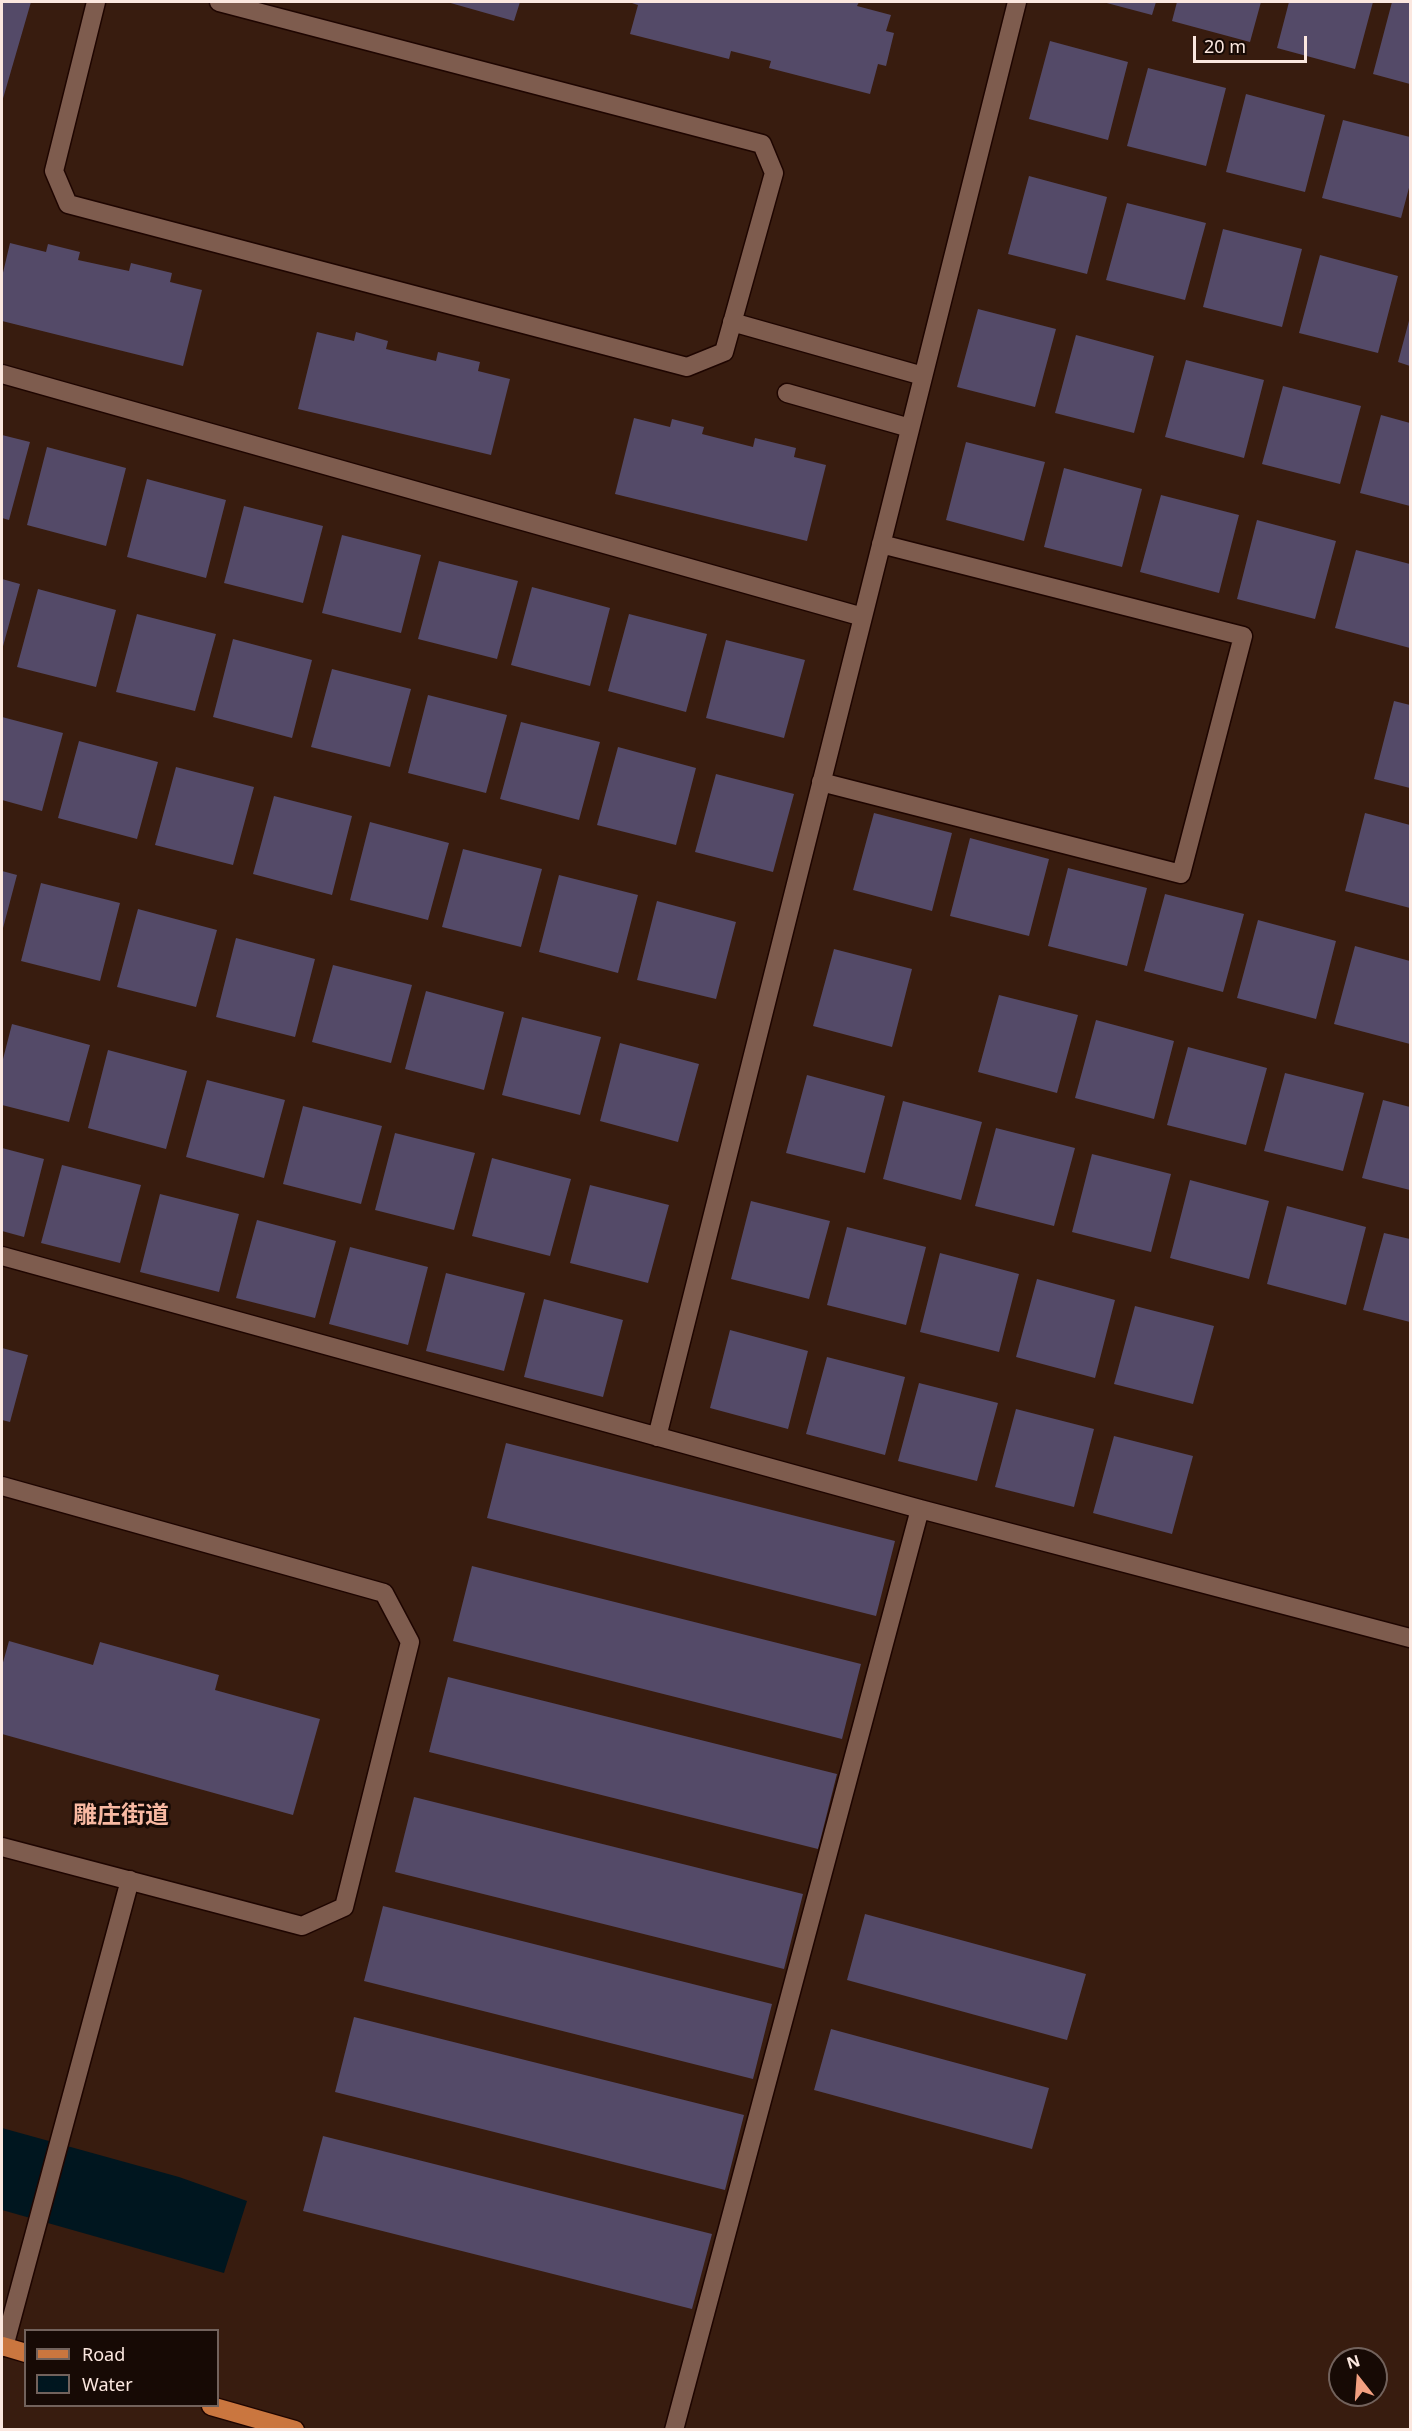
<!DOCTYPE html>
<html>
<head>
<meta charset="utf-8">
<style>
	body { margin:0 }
	#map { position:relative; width:1412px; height:2431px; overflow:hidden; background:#381c0f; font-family:"Noto Sans",sans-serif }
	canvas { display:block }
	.frame { position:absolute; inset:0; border:3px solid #fbe7df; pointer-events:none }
	.legend { position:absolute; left:24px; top:2329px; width:195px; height:78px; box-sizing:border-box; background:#170a05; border:2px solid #72625c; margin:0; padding:8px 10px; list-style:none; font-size:18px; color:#fbe7df }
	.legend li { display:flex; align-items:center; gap:12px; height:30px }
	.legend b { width:30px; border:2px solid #72625c }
	.north { position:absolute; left:1328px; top:2347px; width:60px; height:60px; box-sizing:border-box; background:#170a05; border:2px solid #72625c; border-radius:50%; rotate:343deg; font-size:16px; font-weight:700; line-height:24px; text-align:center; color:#fbe7df }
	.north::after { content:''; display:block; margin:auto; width:21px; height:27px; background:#f3a081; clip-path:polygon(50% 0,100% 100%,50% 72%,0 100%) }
	.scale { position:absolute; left:1193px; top:36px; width:114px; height:27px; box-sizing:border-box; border:3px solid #fbe7df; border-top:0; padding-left:8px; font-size:18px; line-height:21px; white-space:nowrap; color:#fbe7df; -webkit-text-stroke:4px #170a05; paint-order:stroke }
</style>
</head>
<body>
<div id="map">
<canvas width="1412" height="2431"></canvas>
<div class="frame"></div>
<ul class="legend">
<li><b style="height:8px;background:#ca763f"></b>Road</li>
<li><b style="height:16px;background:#00161f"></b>Water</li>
</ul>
<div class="north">N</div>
<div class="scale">20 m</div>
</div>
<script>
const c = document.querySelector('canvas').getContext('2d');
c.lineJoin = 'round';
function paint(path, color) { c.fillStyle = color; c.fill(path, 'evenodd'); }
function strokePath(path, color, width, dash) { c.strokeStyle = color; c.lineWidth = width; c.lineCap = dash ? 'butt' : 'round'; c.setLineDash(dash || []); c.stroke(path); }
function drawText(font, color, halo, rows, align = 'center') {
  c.font = font + ' "Noto Sans","Noto Sans SC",sans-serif'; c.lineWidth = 6; c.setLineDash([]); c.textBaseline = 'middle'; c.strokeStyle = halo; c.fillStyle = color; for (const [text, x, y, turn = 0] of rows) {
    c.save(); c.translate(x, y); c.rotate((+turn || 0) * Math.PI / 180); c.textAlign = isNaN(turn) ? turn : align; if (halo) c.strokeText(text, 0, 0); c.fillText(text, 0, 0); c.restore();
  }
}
paint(new Path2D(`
	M 2,2128 L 179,2177 L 247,2201 L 224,2273 L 2,2210 Z`), '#00161f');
paint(new Path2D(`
	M 2,2 L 31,2 L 2,102 Z
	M 447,2 L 520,2 L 514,21 Z
	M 629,2 L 859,2 L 857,6 L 891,15 L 886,31 L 894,33 L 886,66 L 878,64 L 870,94 L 769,68 L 771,61 L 731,51 L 729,59 L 630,34 L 638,5 Z
	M 1103,2 L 1156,2 L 1152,15 Z
	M 1177,2 L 1261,2 L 1250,42 L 1172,21 Z
	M 1289,2 L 1373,2 L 1355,69 L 1277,48 Z
	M 1392,2 L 1410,2 L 1410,84 L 1373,74 Z
	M 1050,41 L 1128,62 L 1108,140 L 1029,119 Z
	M 1148,68 L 1226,88 L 1206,166 L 1127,146 Z
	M 1246,94 L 1325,115 L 1305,192 L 1226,172 Z
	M 1343,120 L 1410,137 L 1410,184 L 1401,218 L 1322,198 Z
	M 1029,176 L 1107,197 L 1087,274 L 1008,254 Z
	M 1127,203 L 1206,223 L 1185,300 L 1106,280 Z
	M 1223,229 L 1302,249 L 1282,327 L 1203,307 Z
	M 10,243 L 46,252 L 48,244 L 80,252 L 78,260 L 129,271 L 131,263 L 172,273 L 170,282 L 202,290 L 183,366 L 2,321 L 2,277 Z
	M 1320,255 L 1398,276 L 1378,353 L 1299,333 Z
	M 978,309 L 1056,329 L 1035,407 L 957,387 Z
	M 1410,317 L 1410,366 L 1398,362 Z
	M 317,332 L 354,341 L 356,332 L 388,341 L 386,349 L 436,361 L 438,352 L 480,362 L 478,371 L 510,379 L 491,455 L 298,409 Z
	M 1076,335 L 1154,356 L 1134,433 L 1055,413 Z
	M 1186,360 L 1264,380 L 1244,458 L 1165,437 Z
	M 1283,386 L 1361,406 L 1340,484 L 1262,464 Z
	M 1381,415 L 1410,423 L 1410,506 L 1360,493 Z
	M 634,418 L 670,427 L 672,419 L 704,427 L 702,434 L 753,447 L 755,438 L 796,448 L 794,457 L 826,465 L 807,541 L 615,494 Z
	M 2,435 L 30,442 L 9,520 L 2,518 Z
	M 966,442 L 1045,462 L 1024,541 L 946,520 Z
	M 47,447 L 126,468 L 106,546 L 27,525 Z
	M 1064,468 L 1142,489 L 1122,567 L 1044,547 Z
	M 147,479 L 226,500 L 206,578 L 127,557 Z
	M 1161,495 L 1239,515 L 1219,593 L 1140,572 Z
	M 244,506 L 323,526 L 303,603 L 224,583 Z
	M 1257,520 L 1336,541 L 1315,619 L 1237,599 Z
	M 342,535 L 421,555 L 401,633 L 322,613 Z
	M 1356,550 L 1410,564 L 1410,648 L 1335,628 Z
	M 439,561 L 518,581 L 497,659 L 418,639 Z
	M 2,579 L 20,584 L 2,650 Z
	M 532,587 L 610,608 L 590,686 L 511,665 Z
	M 38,589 L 116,610 L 96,687 L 17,667 Z
	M 137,614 L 216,634 L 195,711 L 116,692 Z
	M 629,614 L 707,634 L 686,712 L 608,691 Z
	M 233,639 L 312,660 L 292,738 L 213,717 Z
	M 726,640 L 805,660 L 784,738 L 706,718 Z
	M 332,669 L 411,689 L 390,767 L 311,747 Z
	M 428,695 L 507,715 L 486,793 L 408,773 Z
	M 1394,701 L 1410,705 L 1410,788 L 1374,779 Z
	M 2,717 L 63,733 L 42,811 L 2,800 Z
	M 521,722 L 600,742 L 579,820 L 500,799 Z
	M 79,741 L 158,762 L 137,839 L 58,818 Z
	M 618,747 L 696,768 L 676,845 L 597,825 Z
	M 176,767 L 254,787 L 233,865 L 155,845 Z
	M 716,774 L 794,794 L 773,872 L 695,852 Z
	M 274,796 L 352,816 L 332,895 L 253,874 Z
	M 874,813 L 952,833 L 932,911 L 853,890 Z
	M 1365,813 L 1410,825 L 1410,908 L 1345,891 Z
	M 370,822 L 449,843 L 428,920 L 350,900 Z
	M 970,838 L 1049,859 L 1029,936 L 950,916 Z
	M 463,849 L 542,869 L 521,947 L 442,927 Z
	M 1068,868 L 1147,888 L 1127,966 L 1048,946 Z
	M 2,871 L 17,875 L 2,932 Z
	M 559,875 L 638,895 L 618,973 L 539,952 Z
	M 41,883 L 120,903 L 100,981 L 21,961 Z
	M 1165,894 L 1244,914 L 1223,992 L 1144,971 Z
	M 657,901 L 736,922 L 716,999 L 637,980 Z
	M 138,909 L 217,930 L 196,1007 L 117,987 Z
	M 1258,920 L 1336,941 L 1316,1019 L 1237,998 Z
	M 236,938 L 315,959 L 295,1037 L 216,1017 Z
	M 1355,946 L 1410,961 L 1410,1044 L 1334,1024 Z
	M 834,949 L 912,969 L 892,1047 L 813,1026 Z
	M 333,965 L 412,985 L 391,1063 L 312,1042 Z
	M 426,991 L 504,1012 L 484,1090 L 405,1069 Z
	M 999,995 L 1078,1015 L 1057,1093 L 978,1072 Z
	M 522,1017 L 601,1037 L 580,1115 L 502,1095 Z
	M 1096,1020 L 1174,1041 L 1154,1119 L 1075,1098 Z
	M 12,1024 L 90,1045 L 69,1122 L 2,1105 L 2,1063 Z
	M 620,1043 L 699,1064 L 678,1142 L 600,1121 Z
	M 1188,1047 L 1267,1068 L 1246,1145 L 1167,1125 Z
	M 108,1050 L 187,1071 L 166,1149 L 88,1128 Z
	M 1285,1073 L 1364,1093 L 1343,1171 L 1264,1151 Z
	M 807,1075 L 885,1096 L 865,1173 L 786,1153 Z
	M 207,1080 L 285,1100 L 264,1178 L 186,1157 Z
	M 1383,1100 L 1410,1107 L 1410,1190 L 1362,1178 Z
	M 903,1101 L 982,1122 L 961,1200 L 883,1179 Z
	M 303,1106 L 382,1126 L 361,1204 L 283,1184 Z
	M 996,1128 L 1075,1148 L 1054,1226 L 975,1206 Z
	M 395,1133 L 475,1153 L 454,1230 L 375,1210 Z
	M 2,1148 L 44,1159 L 24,1237 L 2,1231 Z
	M 1092,1154 L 1171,1174 L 1151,1252 L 1072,1232 Z
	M 492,1158 L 571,1179 L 550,1256 L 472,1236 Z
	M 62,1165 L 141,1185 L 120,1263 L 41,1243 Z
	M 1190,1180 L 1269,1201 L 1249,1279 L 1170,1258 Z
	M 590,1185 L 669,1205 L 648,1283 L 570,1263 Z
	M 160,1194 L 239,1214 L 219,1292 L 140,1272 Z
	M 751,1201 L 830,1221 L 809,1299 L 731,1279 Z
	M 1287,1206 L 1366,1227 L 1346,1305 L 1267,1284 Z
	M 257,1220 L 336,1241 L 315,1318 L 236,1298 Z
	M 847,1227 L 926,1247 L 906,1325 L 827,1305 Z
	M 1384,1233 L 1410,1239 L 1410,1322 L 1363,1310 Z
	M 350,1247 L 428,1267 L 408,1345 L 329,1324 Z
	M 940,1253 L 1019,1274 L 999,1352 L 920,1332 Z
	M 446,1273 L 525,1293 L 504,1371 L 426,1351 Z
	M 1037,1279 L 1115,1300 L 1095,1378 L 1016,1357 Z
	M 544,1299 L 623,1320 L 603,1397 L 524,1377 Z
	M 1135,1306 L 1214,1326 L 1193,1404 L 1114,1384 Z
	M 730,1330 L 808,1351 L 788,1429 L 710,1408 Z
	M 2,1348 L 28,1355 L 10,1422 L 2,1420 Z
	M 827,1357 L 905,1377 L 885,1455 L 806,1434 Z
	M 919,1383 L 998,1403 L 977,1481 L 898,1461 Z
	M 1016,1409 L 1094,1429 L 1074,1507 L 995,1487 Z
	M 1114,1436 L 1193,1456 L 1172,1534 L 1093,1513 Z
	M 506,1443 L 895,1541 L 876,1616 L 487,1518 Z
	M 472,1566 L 861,1664 L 842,1739 L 453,1641 Z
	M 9,1641 L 93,1665 L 100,1642 L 219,1675 L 215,1690 L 320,1719 L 293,1815 L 2,1734 L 2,1666 Z
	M 448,1677 L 837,1774 L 818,1849 L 429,1752 Z
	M 414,1797 L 803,1894 L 784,1969 L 395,1872 Z
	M 383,1906 L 772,2004 L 753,2079 L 364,1981 Z
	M 865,1914 L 1086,1974 L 1067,2040 L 847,1980 Z
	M 354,2017 L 744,2115 L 725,2190 L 335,2092 Z
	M 831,2029 L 1049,2088 L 1032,2149 L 814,2090 Z
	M 323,2136 L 712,2234 L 692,2309 L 303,2211 Z`), '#544a68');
const minor = new Path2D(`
	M 96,2 L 54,171 L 68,204 L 687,367 L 724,352 L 774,173 L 762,144 L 219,2
	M 732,322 L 923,376
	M 2,374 L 863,617 L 1017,2
	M 787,393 L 910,428
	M 821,782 L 1181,874 L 1243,636 L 881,544
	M 2,1256 L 920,1509 L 1410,1638
	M 657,1437 L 863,617
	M 2,1486 L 384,1593 L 410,1642 L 344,1907 L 302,1926 L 2,1847
	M 4,2347 L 130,1880
	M 674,2430 L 920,1509`);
const major = new Path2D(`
	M 2,2346 L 26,2353
	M 211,2406 L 295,2430`);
strokePath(minor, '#1e0500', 21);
strokePath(major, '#1e0500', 21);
strokePath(minor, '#7e5c4e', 18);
strokePath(major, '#ca763f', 18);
drawText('bold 24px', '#f8b9a2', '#170a05', [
	["雕庄街道",121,1816]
]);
</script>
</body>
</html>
